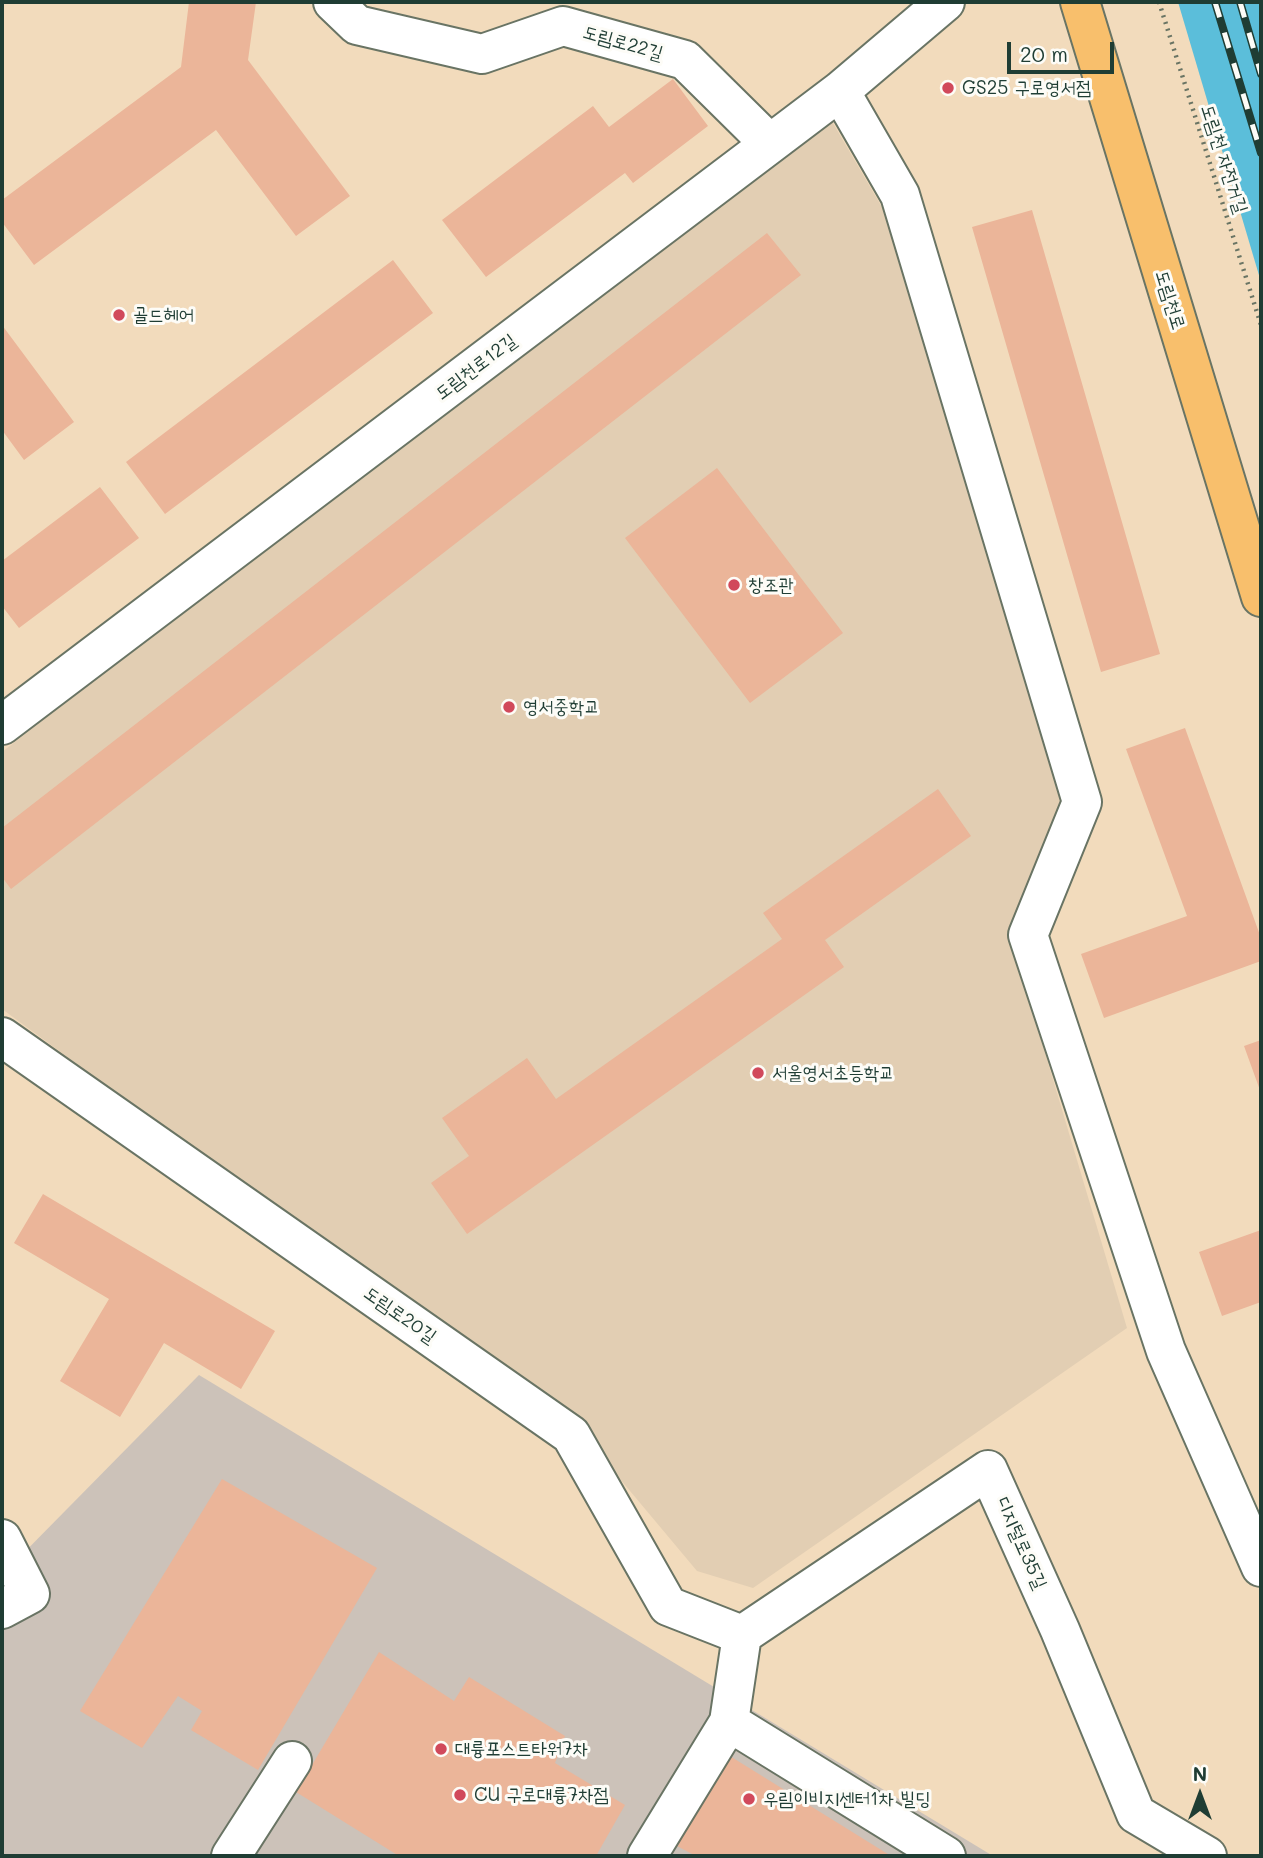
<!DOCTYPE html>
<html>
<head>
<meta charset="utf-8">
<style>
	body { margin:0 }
	#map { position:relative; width:1263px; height:1858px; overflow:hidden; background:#f2dbbc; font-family:Mali,sans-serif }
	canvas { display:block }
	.frame { position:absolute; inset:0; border:4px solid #1f3d34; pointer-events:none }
	.north { position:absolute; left:1165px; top:1760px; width:70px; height:70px; -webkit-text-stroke:5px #fdfcf7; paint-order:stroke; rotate:0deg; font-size:19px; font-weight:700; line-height:28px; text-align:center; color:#1f3d34 }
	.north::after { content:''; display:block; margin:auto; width:24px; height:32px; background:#1f3d34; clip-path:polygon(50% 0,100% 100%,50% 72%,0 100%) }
	.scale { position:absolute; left:1007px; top:42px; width:107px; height:32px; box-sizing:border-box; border:4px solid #1f3d34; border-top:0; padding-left:9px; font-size:21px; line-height:24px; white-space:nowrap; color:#1f3d34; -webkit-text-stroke:5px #fdfcf7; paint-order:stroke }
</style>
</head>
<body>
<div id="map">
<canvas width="1263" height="1858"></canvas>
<div class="frame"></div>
<div class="north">N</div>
<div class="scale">20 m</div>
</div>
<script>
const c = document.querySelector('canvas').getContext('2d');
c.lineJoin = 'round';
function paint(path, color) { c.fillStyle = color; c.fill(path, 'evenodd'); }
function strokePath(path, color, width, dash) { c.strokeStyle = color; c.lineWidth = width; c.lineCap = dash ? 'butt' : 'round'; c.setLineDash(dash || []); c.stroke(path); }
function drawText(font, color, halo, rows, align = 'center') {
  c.font = font + ' Mali,"Poor Story",sans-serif'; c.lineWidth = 6; c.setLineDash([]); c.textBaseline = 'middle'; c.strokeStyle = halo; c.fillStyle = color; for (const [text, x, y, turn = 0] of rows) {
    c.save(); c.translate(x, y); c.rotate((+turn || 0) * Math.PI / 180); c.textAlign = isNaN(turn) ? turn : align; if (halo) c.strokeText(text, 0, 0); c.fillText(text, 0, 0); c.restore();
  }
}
paint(new Path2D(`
	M 830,118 L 890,221 L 1019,663 L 1064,801 L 1010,935 L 1127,1328 L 753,1588 L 697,1571 L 584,1436 L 2,1009 L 2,752 L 485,378 Z`), '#e2ceb3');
paint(new Path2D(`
	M 199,1375 L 993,1856 L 2,1856 L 2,1575 Z`), '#ccc2b9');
paint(new Path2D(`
	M 1178,2 L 1261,2 L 1261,282 Z`), '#5bbeda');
paint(new Path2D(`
	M 189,2 L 256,2 L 248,60 L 350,196 L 296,236 L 216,130 L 34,265 L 2,222 L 2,200 L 181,67 Z
	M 673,79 L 708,126 L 633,183 L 625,173 L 486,277 L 442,220 L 593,106 L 609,127 Z
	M 1032,210 L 1160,654 L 1101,672 L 972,227 Z
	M 767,233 L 801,275 L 11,889 L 2,877 L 2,828 Z
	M 393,260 L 433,313 L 165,514 L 126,462 Z
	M 2,325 L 74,422 L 24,460 L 2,430 Z
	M 717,468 L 843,633 L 750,703 L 625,538 Z
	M 100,487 L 139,538 L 19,628 L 2,606 L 2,561 Z
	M 1185,728 L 1261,938 L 1261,961 L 1104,1018 L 1081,954 L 1187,916 L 1126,749 Z
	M 938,789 L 971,836 L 825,940 L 844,967 L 467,1234 L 431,1183 L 469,1156 L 442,1118 L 527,1058 L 556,1099 L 782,939 L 763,913 Z
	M 1261,1040 L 1261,1093 L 1244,1046 Z
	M 43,1194 L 275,1331 L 241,1389 L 164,1343 L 120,1417 L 60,1381 L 109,1299 L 14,1243 Z
	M 1261,1230 L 1261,1302 L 1222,1316 L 1199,1252 Z
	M 222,1479 L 377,1568 L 258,1770 L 191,1730 L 202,1711 L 178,1696 L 142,1748 L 80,1711 Z
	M 379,1652 L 454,1701 L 469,1677 L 565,1736 L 555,1763 L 625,1805 L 596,1856 L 399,1856 L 296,1792 Z
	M 725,1753 L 891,1856 L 696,1856 L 673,1844 Z`), '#ebb599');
const minor = new Path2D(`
	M 333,2 L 357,25 L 482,54 L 563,26 L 685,60 L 770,144
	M 840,91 L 900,195 L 1082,802 L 1028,935 L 1166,1351 L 1261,1567
	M 2,725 L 840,91 L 945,2
	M 2,1037 L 571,1435 L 668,1606 L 742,1635
	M 2,1539 L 30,1594 L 2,1609
	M 742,1635 L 988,1470 L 1060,1630 L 1136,1814 L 1207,1856
	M 729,1722 L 742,1635
	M 231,1856 L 292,1761
	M 647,1856 L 729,1722 L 946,1856`);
const major = new Path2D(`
	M 1080,2 L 1261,597`);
strokePath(minor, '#697464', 42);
strokePath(major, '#697464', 42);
strokePath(new Path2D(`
	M 1159,2 L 1261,325`), '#697464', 4.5, [2, 5]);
strokePath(minor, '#fff', 38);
strokePath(major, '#f8bf6c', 38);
const rail = new Path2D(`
	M 1215,2 L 1261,153
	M 1240,2 L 1261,74`);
strokePath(rail, '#1f3d34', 8);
strokePath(rail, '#fdfcf7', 5, [16]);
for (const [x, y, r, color] of [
	[948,88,7,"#d1495b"],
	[119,315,7,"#d1495b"],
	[734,585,7,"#d1495b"],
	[509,707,7,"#d1495b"],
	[758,1073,7,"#d1495b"],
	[441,1749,7,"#d1495b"],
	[460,1795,7,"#d1495b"],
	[749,1799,7,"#d1495b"]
]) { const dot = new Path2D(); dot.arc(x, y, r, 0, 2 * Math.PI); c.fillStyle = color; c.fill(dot); strokePath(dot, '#fdfcf7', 2.5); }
drawText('19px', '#1f3d34', '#fdfcf7', [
	["도림로22길",623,43,16],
	["도림천 자전거길",1224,159,72],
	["도림천로",1170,300,73],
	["도림천로12길",476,367,-37],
	["도림로20길",400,1315,35],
	["디지털로35길",1021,1543,66]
]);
drawText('19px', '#1f3d34', '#fdfcf7', [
	["GS25 구로영서점",962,88],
	["골드헤어",133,315],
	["창조관",748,585],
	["영서중학교",523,707],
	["서울영서초등학교",772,1073],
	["대륭포스트타워7차",455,1749],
	["CU 구로대륭7차점",474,1795],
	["우림이비지센터1차 빌딩",763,1799]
], 'left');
</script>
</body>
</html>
